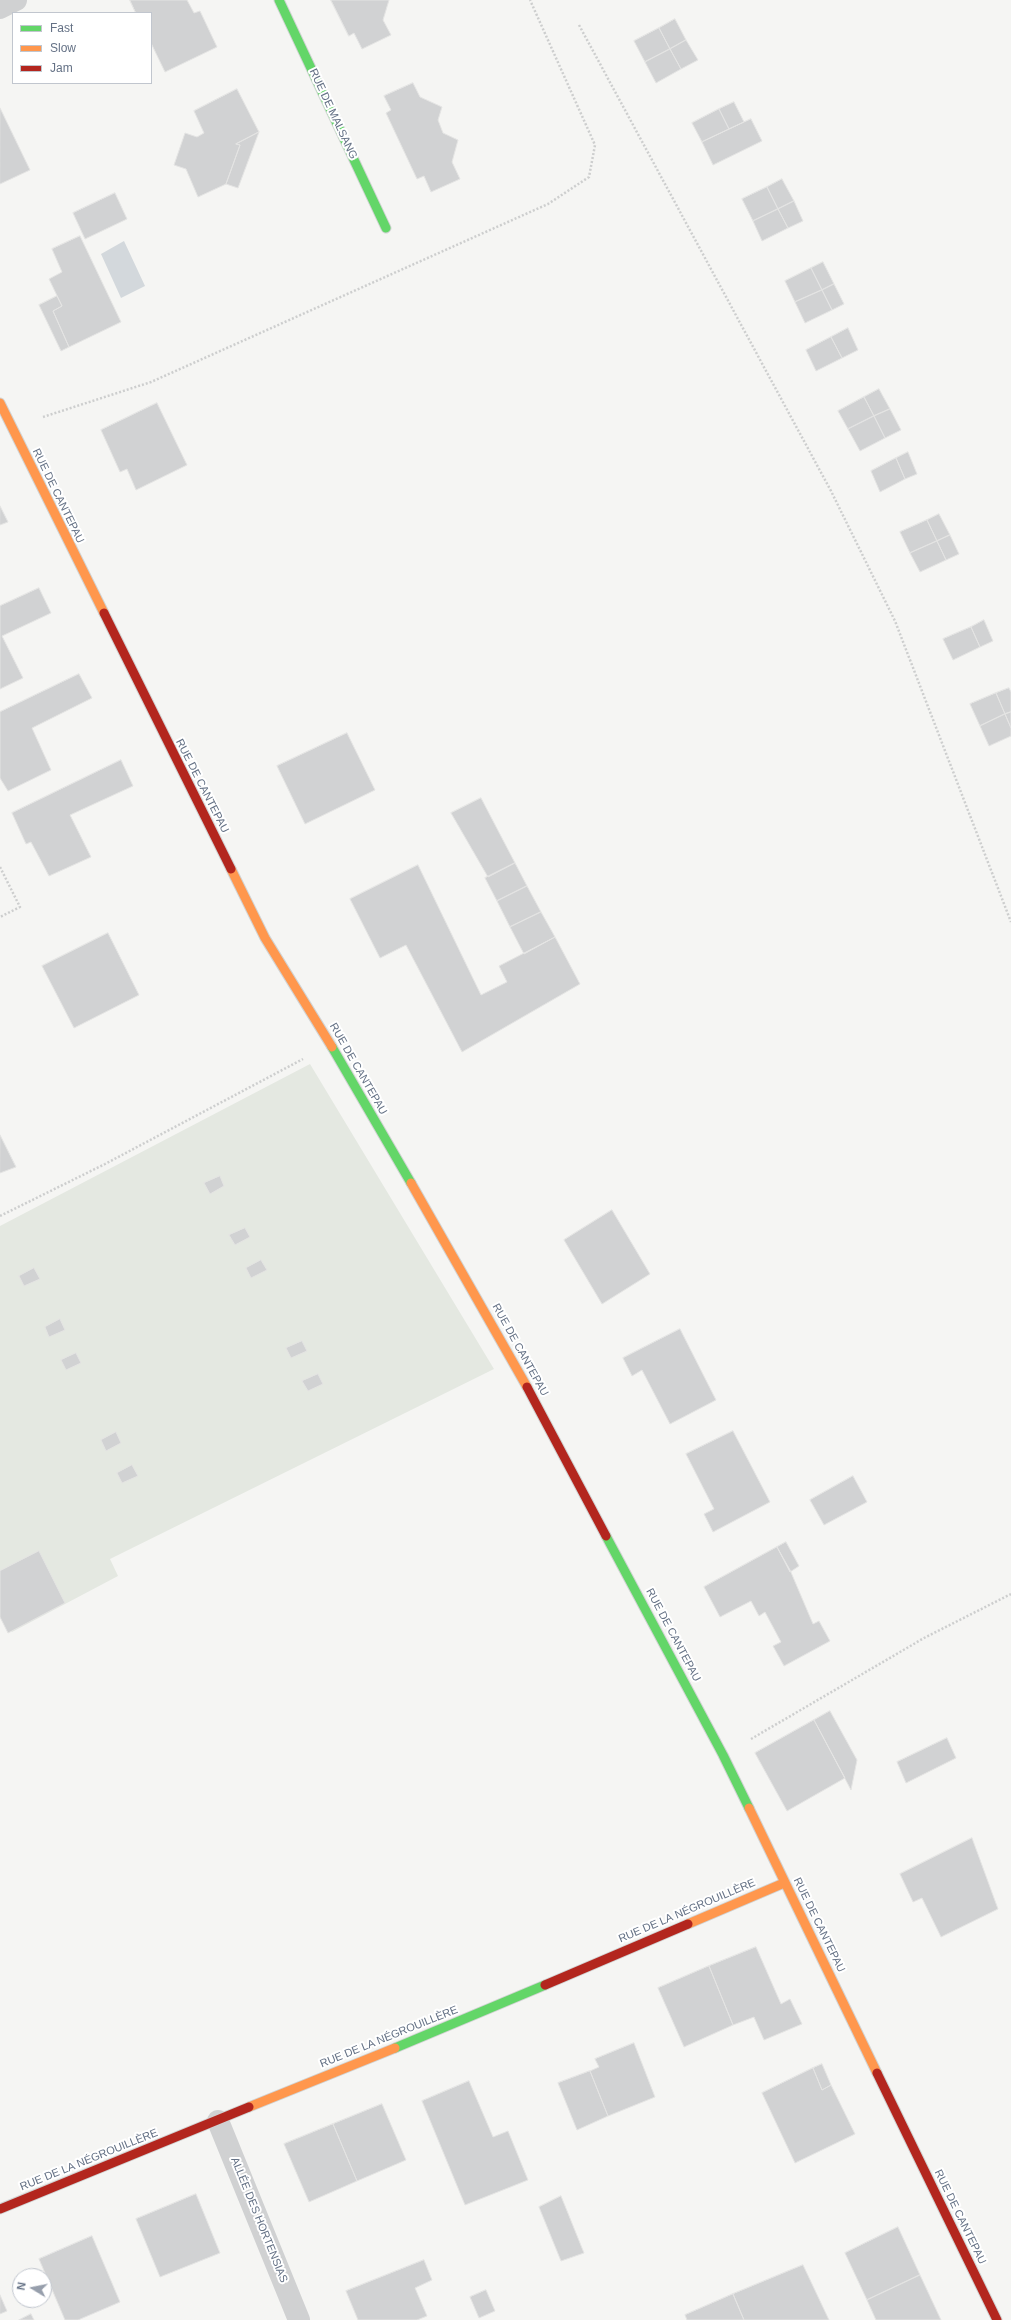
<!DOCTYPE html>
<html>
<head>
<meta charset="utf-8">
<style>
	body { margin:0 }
	#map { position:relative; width:1011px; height:2320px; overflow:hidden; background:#f5f5f3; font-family:Helvetica,sans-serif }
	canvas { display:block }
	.legend { position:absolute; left:12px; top:12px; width:140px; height:72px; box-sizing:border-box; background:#fff; border:1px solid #c1c6ce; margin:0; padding:5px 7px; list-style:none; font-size:12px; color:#647185 }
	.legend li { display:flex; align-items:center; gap:8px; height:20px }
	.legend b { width:20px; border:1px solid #c1c6ce }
	.north { position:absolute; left:12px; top:2268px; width:40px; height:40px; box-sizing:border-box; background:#fff; border:1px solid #c1c6ce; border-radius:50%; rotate:280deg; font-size:11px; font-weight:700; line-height:16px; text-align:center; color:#647185 }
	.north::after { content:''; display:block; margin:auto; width:14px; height:18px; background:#979fac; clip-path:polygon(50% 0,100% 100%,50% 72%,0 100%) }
</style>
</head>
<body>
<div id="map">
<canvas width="1011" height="2320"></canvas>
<ul class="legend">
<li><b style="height:5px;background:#63d668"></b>Fast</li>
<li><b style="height:5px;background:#ff974d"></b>Slow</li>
<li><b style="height:5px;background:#b3261e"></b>Jam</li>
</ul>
<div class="north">N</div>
</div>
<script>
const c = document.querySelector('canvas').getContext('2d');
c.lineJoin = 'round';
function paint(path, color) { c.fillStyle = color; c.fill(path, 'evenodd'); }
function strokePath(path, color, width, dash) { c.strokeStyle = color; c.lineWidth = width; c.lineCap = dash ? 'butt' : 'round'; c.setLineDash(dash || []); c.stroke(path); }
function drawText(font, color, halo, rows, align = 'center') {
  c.font = font + ' Helvetica,sans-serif'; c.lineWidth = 4; c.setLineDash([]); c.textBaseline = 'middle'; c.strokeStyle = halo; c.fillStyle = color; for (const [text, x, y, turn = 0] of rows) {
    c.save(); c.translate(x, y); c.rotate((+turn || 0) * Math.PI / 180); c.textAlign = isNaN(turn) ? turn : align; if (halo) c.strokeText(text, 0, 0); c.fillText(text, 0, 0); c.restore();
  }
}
paint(new Path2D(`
	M 310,1064 L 494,1369 L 110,1559 L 118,1576 L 12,1632 L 0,1608 L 0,1226 Z`), '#e4e8e1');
paint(new Path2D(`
	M 124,241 L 145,286 L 121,298 L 101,254 Z`), '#d3d8dc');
const building = new Path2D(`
	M 130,0 L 187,0 L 194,13 L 200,11 L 217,47 L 165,72 L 151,43 L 151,13 L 136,13 Z
	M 331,0 L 389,0 L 383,20 L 391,35 L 362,49 L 354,33 L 349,36 Z
	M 675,19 L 686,40 L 670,49 L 659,28 Z
	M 659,28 L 670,49 L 645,62 L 634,41 Z
	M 686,40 L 698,60 L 681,69 L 670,49 Z
	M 670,49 L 681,69 L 656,83 L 645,62 Z
	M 413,83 L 420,97 L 442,107 L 438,120 L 443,133 L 458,140 L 452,162 L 460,179 L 431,192 L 424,176 L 417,179 L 386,113 L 391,110 L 384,96 Z
	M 237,89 L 259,132 L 236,144 L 240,145 L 226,184 L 198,197 L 186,169 L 174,165 L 185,133 L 197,137 L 204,133 L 194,111 Z
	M 734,102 L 744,122 L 729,129 L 719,109 Z
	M 0,108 L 30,170 L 0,184 Z
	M 719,109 L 729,129 L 702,142 L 692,123 Z
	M 751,119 L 762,141 L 713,165 L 702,142 Z
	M 259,132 L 238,188 L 226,184 L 240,145 L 236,144 Z
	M 782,179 L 794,201 L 778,209 L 767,187 Z
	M 767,187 L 778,209 L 753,221 L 742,199 Z
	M 115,193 L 127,219 L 85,239 L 73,213 Z
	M 794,201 L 803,221 L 788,228 L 778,209 Z
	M 778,209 L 788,228 L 762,241 L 753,221 Z
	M 80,236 L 121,322 L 69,347 L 53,311 L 62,306 L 49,279 L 62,272 L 52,249 Z
	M 823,262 L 834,284 L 822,290 L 811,268 Z
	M 811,268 L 822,290 L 795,302 L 785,281 Z
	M 834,284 L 844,304 L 832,310 L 822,290 Z
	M 822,290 L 832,310 L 805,323 L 795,302 Z
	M 57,296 L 62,306 L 53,311 L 69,347 L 61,351 L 39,305 Z
	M 848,328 L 858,350 L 842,358 L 831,337 Z
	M 831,337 L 842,358 L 816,371 L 806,350 Z
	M 879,389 L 890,409 L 874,416 L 864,397 Z
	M 864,397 L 874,416 L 848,429 L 838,411 Z
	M 157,403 L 187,465 L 136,490 L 127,469 L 120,472 L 101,430 Z
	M 890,409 L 901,430 L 885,438 L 874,416 Z
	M 874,416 L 885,438 L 860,451 L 848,429 Z
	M 908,452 L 917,474 L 905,479 L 896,458 Z
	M 896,458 L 905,479 L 880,492 L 871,471 Z
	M 0,506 L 8,522 L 0,525 Z
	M 939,514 L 950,535 L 937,541 L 927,520 Z
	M 927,520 L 937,541 L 910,553 L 900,532 Z
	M 950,535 L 959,554 L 946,560 L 937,541 Z
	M 937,541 L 946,560 L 920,572 L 910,553 Z
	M 39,588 L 51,613 L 2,636 L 23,678 L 0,689 L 0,606 Z
	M 984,620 L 993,641 L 980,647 L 971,627 Z
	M 971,627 L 980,647 L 953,660 L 943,639 Z
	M 79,674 L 92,698 L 32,728 L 51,770 L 8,791 L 0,778 L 0,712 Z
	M 1009,688 L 1011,692 L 1011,712 L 1005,714 L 996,693 Z
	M 996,693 L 1005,714 L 980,726 L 970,704 Z
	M 1011,712 L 1011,728 L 1005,714 Z
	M 1005,714 L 1011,728 L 1011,736 L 989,746 L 980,726 Z
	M 347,733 L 375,790 L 305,824 L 277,766 Z
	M 121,760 L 133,786 L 70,815 L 91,857 L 49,876 L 31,842 L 26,844 L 12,813 Z
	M 481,798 L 515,863 L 488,877 L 451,813 Z
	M 515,863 L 527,886 L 497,901 L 485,878 Z
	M 418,865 L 481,995 L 507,982 L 499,966 L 555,937 L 580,984 L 462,1052 L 406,945 L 380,958 L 350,899 Z
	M 527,886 L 541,912 L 510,927 L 497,901 Z
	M 541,912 L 555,937 L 524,954 L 510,927 Z
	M 108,933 L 139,995 L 74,1028 L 42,966 Z
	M 0,1135 L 16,1167 L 0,1173 Z
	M 220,1176 L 224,1186 L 210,1194 L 204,1183 Z
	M 612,1210 L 650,1274 L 602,1304 L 564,1240 Z
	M 245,1228 L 250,1237 L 235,1245 L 229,1235 Z
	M 261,1260 L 267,1270 L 251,1278 L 246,1268 Z
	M 34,1268 L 40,1279 L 24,1286 L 19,1276 Z
	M 60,1319 L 65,1330 L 49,1337 L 45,1327 Z
	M 680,1329 L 716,1400 L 670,1424 L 642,1370 L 632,1376 L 623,1358 Z
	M 302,1341 L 307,1351 L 291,1358 L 286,1348 Z
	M 76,1353 L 81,1363 L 66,1370 L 61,1360 Z
	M 318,1374 L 323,1384 L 308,1391 L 302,1381 Z
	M 733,1431 L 770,1502 L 713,1532 L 704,1514 L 714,1509 L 686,1454 Z
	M 116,1432 L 121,1443 L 106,1451 L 101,1440 Z
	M 132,1465 L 138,1476 L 122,1483 L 117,1473 Z
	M 853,1476 L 867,1502 L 824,1525 L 810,1500 Z
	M 786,1542 L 799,1566 L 790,1572 L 777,1547 Z
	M 777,1547 L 790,1570 L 813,1624 L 819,1621 L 830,1641 L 784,1666 L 773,1646 L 781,1642 L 765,1612 L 759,1616 L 751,1601 L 720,1617 L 704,1587 Z
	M 39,1551 L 65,1603 L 8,1633 L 0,1617 L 0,1571 Z
	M 830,1711 L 857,1760 L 851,1790 L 814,1720 Z
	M 814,1720 L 845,1778 L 787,1811 L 755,1753 Z
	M 947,1738 L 956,1758 L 906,1783 L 897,1762 Z
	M 972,1838 L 998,1909 L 941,1937 L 922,1898 L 913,1902 L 900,1874 Z
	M 756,1947 L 781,2004 L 790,1999 L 802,2024 L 764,2040 L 754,2017 L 733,2025 L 709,1966 Z
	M 709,1966 L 733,2025 L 684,2047 L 658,1988 Z
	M 634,2043 L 655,2097 L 608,2116 L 590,2071 L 599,2067 L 595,2059 Z
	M 822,2064 L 831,2085 L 822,2090 L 813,2068 Z
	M 813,2068 L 822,2090 L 831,2085 L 855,2134 L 795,2163 L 762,2093 Z
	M 590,2071 L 608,2116 L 577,2130 L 558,2083 Z
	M 469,2081 L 493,2137 L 508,2131 L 528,2180 L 465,2205 L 422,2101 Z
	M 382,2104 L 406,2160 L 357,2181 L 333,2124 Z
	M 333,2124 L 357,2181 L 309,2202 L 284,2144 Z
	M 196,2194 L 220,2253 L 160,2277 L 136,2219 Z
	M 561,2196 L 584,2253 L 561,2261 L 539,2207 Z
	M 898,2227 L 920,2275 L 867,2300 L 845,2253 Z
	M 92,2236 L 120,2302 L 78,2320 L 65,2320 L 39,2259 Z
	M 424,2260 L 432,2280 L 415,2288 L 427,2316 L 417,2320 L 358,2320 L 346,2291 Z
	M 803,2265 L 829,2320 L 744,2320 L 733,2294 Z
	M 920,2275 L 941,2320 L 876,2320 L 867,2300 Z
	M 486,2290 L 495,2311 L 479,2318 L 470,2297 Z
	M 733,2294 L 744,2320 L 687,2320 L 685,2315 Z
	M 0,2295 L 7,2311 L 0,2314 Z
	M 31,2314 L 34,2320 L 19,2320 Z`);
paint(building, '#d1d2d3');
strokePath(building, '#e4e4e3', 1);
const fast = new Path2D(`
	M 279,0 L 386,228
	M 332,1047 L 411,1183
	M 606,1536 L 723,1755 L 749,1808
	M 395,2048 L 545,1985`);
const slow = new Path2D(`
	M 0,403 L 104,613
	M 231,869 L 265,938 L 332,1047
	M 411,1183 L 527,1387
	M 749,1808 L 877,2073
	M 688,1924 L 784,1883
	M 249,2107 L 395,2048`);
const jam = new Path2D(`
	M 104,613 L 231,869
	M 527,1387 L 606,1536
	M 545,1985 L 688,1924
	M 877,2073 L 997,2320
	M 0,2209 L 249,2107`);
strokePath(fast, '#d1d3d3', 11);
strokePath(slow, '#d1d3d3', 11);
strokePath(jam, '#d1d3d3', 11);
strokePath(new Path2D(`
	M 579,25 L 831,491 L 895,621 L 1011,922
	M 43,417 L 151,382 L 548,204 L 589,177 L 595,145 L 530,0
	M 0,867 L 20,907 L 0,917
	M 0,1216 L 105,1164 L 303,1059
	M 751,1739 L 924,1638 L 1011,1594`), '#cdcece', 2.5, [2, 2]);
strokePath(new Path2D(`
	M 0,8 L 16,0
	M 218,2121 L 299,2320`), '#d0d1d2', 22);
strokePath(fast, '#63d668', 9);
strokePath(slow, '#ff974d', 9);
strokePath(jam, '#b3261e', 9);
drawText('11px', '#647185', '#fff', [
	["RUE DE MALSANG",333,114,65],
	["RUE DE CANTEPAU",58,496,64],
	["RUE DE CANTEPAU",202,786,63],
	["RUE DE CANTEPAU",358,1069,60],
	["RUE DE CANTEPAU",520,1350,61],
	["RUE DE CANTEPAU",673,1635,62],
	["RUE DE LA NÉGROUILLÈRE",687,1911,-23],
	["RUE DE CANTEPAU",819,1925,64],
	["RUE DE LA NÉGROUILLÈRE",389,2037,-22],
	["RUE DE LA NÉGROUILLÈRE",89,2160,-22],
	["RUE DE CANTEPAU",960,2217,64],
	["ALLÉE DES HORTENSIAS",259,2220,68]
]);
</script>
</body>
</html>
